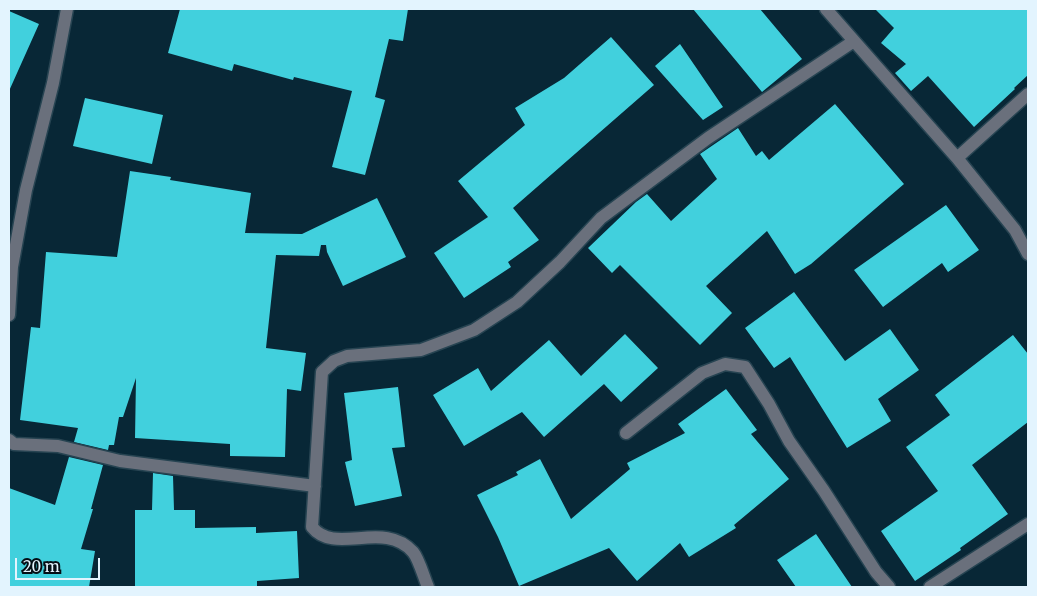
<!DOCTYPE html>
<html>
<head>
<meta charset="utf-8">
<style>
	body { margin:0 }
	#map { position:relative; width:1037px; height:596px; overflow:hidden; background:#082736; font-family:Merriweather,serif }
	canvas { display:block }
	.frame { position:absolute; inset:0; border:10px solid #e3f4fe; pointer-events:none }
	.scale { position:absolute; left:15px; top:558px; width:85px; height:22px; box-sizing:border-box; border:2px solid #e3f4fe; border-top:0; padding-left:6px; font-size:15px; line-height:18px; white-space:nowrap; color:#e3f4fe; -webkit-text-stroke:4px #040e15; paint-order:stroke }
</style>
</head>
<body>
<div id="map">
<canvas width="1037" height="596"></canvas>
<div class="frame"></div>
<div class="scale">20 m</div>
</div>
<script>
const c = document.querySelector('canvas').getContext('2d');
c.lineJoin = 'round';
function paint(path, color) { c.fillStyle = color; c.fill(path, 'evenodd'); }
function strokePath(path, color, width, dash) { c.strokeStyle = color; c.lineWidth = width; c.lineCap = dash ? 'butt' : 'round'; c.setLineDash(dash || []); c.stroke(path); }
paint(new Path2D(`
	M 180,9 L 408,9 L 403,41 L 389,39 L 375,97 L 385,100 L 365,175 L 332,167 L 352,91 L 294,77 L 293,80 L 234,64 L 232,71 L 168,53 Z
	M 693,9 L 760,9 L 802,59 L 762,92 Z
	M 875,9 L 1028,9 L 1028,75 L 1014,88 L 1015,89 L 974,127 L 928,76 L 911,91 L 895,73 L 906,64 L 881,43 L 894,28 Z
	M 9,11 L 39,24 L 9,91 Z
	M 611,37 L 654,85 L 513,208 L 539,240 L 508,262 L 511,267 L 464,298 L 434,253 L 488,217 L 458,181 L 525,125 L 515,108 L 564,78 Z
	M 680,44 L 723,107 L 703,120 L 655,66 Z
	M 85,98 L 163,115 L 152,164 L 73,146 Z
	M 835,104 L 904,184 L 811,264 L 795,274 L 767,231 L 706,286 L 732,313 L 700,345 L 620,265 L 612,273 L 588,248 L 636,202 L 647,194 L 671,221 L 717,179 L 700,154 L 738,128 L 756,156 L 762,151 L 769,160 Z
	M 130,171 L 171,177 L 170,180 L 251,193 L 245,233 L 302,234 L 377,198 L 406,257 L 343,286 L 327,252 L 326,245 L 321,245 L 319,256 L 276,255 L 266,348 L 306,353 L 301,391 L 287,389 L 285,457 L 230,456 L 230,444 L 135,438 L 136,378 L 123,417 L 119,417 L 114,445 L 109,445 L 108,450 L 74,442 L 78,428 L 20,420 L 31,327 L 40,328 L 46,252 L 117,257 Z
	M 946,205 L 979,250 L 948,272 L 942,263 L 883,307 L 854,270 Z
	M 794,292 L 845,361 L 890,329 L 919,370 L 878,399 L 891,421 L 847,448 L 790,357 L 774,368 L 745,328 Z
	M 625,334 L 658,368 L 621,402 L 604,384 L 544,437 L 522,412 L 464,446 L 433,395 L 478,368 L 491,391 L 549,340 L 581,376 Z
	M 1013,335 L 1028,354 L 1028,422 L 972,465 L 1008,514 L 960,548 L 961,550 L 915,581 L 881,531 L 938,491 L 906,447 L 950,415 L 935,395 Z
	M 398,387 L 405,447 L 392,448 L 402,496 L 355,506 L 345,462 L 352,460 L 344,393 Z
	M 726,389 L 757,430 L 751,434 L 789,479 L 734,525 L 736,528 L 689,557 L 680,543 L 637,581 L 609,548 L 519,586 L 498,537 L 477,495 L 518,475 L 516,472 L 540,459 L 571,519 L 630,469 L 627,463 L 685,433 L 678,424 Z
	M 69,457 L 103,465 L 91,509 L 93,509 L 81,549 L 95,551 L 89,587 L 9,587 L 9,488 L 55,505 Z
	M 153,473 L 173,476 L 174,510 L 195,510 L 195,528 L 256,527 L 256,533 L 297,531 L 299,578 L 257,581 L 257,587 L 135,587 L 135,510 L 152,510 Z
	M 816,534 L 852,587 L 796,587 L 777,560 Z`), '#41d0dd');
const minor = new Path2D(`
	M 826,9 L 957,158 L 1015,230 L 1028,254
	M 957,158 L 1028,94
	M 9,315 L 12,267 L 26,190 L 53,83 L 67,9
	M 626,433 L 702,373 L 725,364 L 745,367 L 769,404 L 789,441 L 824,491 L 876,572 L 889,587
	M 9,440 L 14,444 L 58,446 L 120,461 L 315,486
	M 428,587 C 424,578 419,559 413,552 C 384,519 335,556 312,527 L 322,372 L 334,361 L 347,356 L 421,350 L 474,330 L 517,302 L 560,262 L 601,218 L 708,138 L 854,41
	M 930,587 L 1028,524`);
strokePath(minor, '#274452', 15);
strokePath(minor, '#6a707c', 12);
</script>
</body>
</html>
